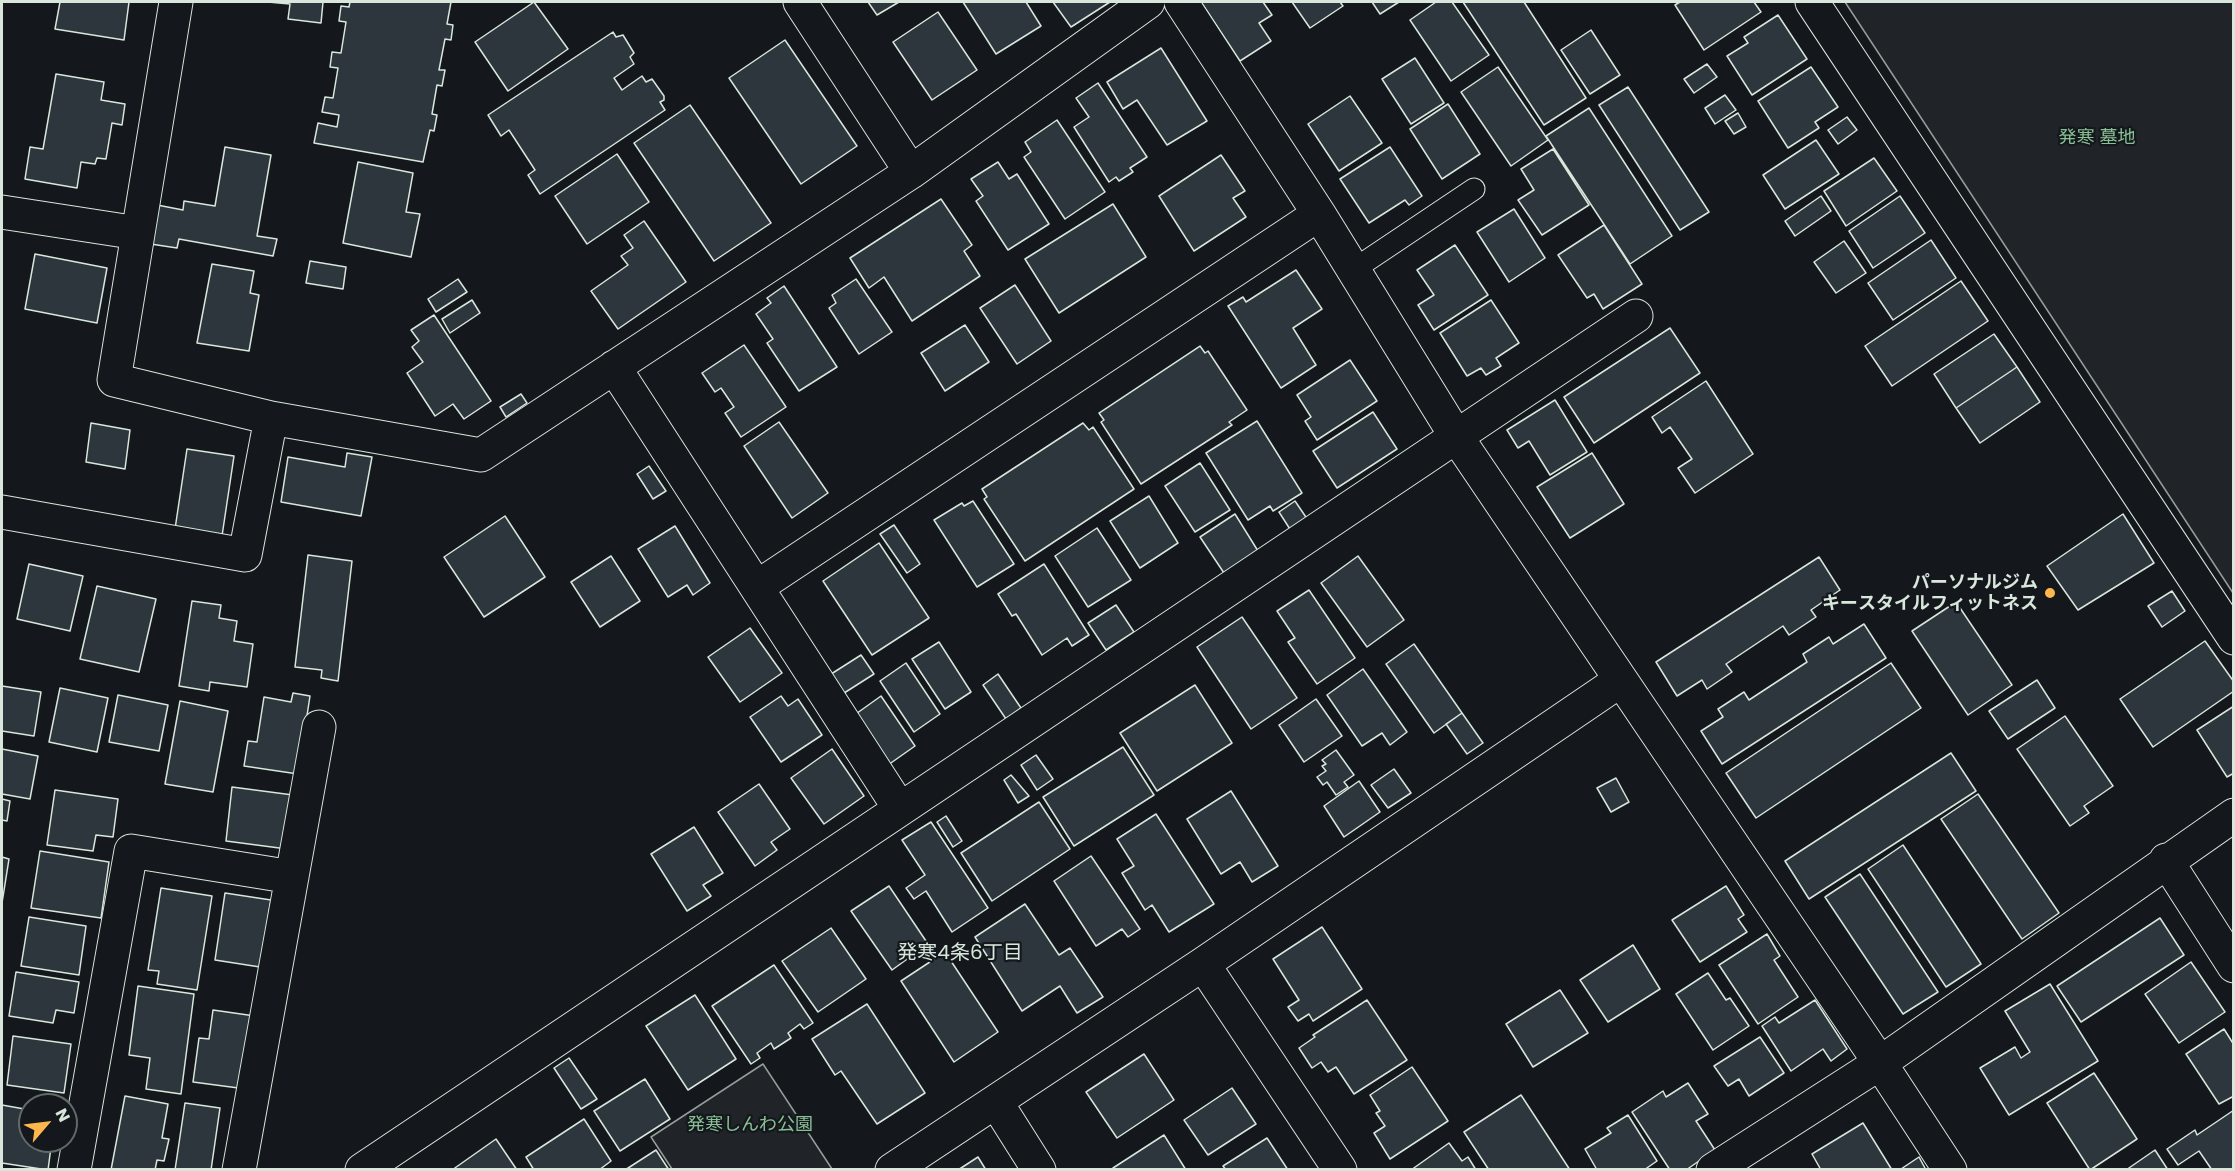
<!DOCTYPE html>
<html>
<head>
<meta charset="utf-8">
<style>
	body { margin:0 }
	#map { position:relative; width:2235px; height:1171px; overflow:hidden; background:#14181c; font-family:Poppins,sans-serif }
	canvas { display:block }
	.frame { position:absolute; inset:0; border:3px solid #d8e6dc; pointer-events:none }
	.north { position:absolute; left:18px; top:1093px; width:60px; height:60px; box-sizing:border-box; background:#14181c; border:2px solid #626a69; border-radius:50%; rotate:62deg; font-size:16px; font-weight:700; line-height:24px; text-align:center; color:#d8e6dc }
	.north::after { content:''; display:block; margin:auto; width:21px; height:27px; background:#ffb74d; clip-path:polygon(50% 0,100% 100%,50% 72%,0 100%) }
</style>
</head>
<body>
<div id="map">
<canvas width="2235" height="1171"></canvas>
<div class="frame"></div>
<div class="north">N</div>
</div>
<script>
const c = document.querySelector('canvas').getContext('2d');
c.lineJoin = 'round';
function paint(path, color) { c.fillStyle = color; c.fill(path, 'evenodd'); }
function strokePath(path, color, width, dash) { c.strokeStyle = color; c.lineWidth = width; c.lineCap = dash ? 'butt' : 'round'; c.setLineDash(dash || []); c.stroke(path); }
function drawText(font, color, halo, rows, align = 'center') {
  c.font = font + ' Poppins,"Noto Sans JP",sans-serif'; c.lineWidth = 4.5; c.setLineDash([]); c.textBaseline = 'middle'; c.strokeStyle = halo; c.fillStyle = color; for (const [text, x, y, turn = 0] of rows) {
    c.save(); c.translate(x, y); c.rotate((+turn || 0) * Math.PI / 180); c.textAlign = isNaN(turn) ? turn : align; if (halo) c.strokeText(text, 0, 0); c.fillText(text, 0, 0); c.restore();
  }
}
const green = new Path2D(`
	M 1845,2 L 2233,2 L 2233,593 Z
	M 763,1064 L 832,1169 L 672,1169 L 651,1137 Z`);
paint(green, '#202428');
strokePath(green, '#939e99', 1.5);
const building = new Path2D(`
	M 60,2 L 129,2 L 124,40 L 55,29 Z
	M 268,2 L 323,2 L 321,23 L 288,19 L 290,4 Z
	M 350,2 L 451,2 L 447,24 L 453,25 L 451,40 L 445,39 L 439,70 L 445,70 L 442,86 L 437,85 L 432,114 L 437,115 L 434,131 L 430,130 L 423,162 L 314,143 L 318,123 L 337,127 L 339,115 L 322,112 L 325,97 L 333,98 L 338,68 L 330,67 L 332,52 L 341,53 L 346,22 L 339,21 L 341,6 L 349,7 Z
	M 534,2 L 568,49 L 508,91 L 475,42 Z
	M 868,2 L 899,2 L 877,15 Z
	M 963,2 L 1026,2 L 1041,26 L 996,54 Z
	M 1053,2 L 1110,2 L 1071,27 Z
	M 1201,2 L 1263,2 L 1272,15 L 1259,23 L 1271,41 L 1240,61 Z
	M 1292,2 L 1340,2 L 1343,6 L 1310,28 Z
	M 1372,2 L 1399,2 L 1380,14 Z
	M 1436,2 L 1452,2 L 1489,55 L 1451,81 L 1410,20 Z
	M 1463,2 L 1524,2 L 1586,98 L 1544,125 Z
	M 1680,2 L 1754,2 L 1761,12 L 1704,50 L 1675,5 Z
	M 938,12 L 977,70 L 932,100 L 893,42 Z
	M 1778,15 L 1807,59 L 1752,95 L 1727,56 L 1748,43 L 1744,37 Z
	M 1591,30 L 1620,75 L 1590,94 L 1561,50 Z
	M 613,32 L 616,37 L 623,35 L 634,53 L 630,57 L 634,64 L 614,78 L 622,90 L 642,76 L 646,82 L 652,79 L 664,96 L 664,100 L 660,102 L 665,110 L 540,194 L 528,175 L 535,170 L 509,130 L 501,136 L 488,115 Z
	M 785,40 L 857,146 L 801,184 L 729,78 Z
	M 1161,48 L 1207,121 L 1167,145 L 1137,100 L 1123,109 L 1107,82 Z
	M 1415,58 L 1444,103 L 1411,124 L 1382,79 Z
	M 1707,64 L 1717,77 L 1694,93 L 1684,79 Z
	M 1498,67 L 1548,140 L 1511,166 L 1461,92 Z
	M 1811,67 L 1838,107 L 1815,122 L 1819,128 L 1788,148 L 1758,101 Z
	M 56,74 L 104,82 L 101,100 L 125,104 L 122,125 L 112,123 L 106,159 L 97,158 L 95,164 L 81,162 L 77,188 L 25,179 L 30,147 L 43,149 Z
	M 1098,83 L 1147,157 L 1130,168 L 1133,172 L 1119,181 L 1116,177 L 1109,182 L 1074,127 L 1089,117 L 1076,98 Z
	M 1628,87 L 1709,212 L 1680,230 L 1599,105 Z
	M 1725,95 L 1736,110 L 1715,124 L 1705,108 Z
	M 1350,96 L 1382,143 L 1339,171 L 1308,124 Z
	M 1448,104 L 1480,154 L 1442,179 L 1410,129 Z
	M 690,105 L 771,223 L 714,261 L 634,143 Z
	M 1589,108 L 1672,236 L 1630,264 L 1546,136 Z
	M 1738,113 L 1746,127 L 1734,134 L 1725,121 Z
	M 1847,117 L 1857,130 L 1838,144 L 1828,130 Z
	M 1057,120 L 1105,192 L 1065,219 L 1024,157 L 1031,152 L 1025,142 Z
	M 1816,140 L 1839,174 L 1785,209 L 1763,175 Z
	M 225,147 L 271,155 L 257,236 L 277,239 L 273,256 L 179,239 L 177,248 L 144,243 L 152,204 L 183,210 L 184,201 L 215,206 Z
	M 1390,147 L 1422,196 L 1409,205 L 1405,200 L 1369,223 L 1340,179 Z
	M 1553,149 L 1589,205 L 1542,235 L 1518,200 L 1534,190 L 1521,169 Z
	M 617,154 L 649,202 L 587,244 L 555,196 Z
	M 1221,155 L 1245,191 L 1233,198 L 1246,217 L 1194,251 L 1159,196 Z
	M 1874,158 L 1897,191 L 1846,226 L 1824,191 Z
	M 358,162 L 413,173 L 406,212 L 420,214 L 411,257 L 343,243 Z
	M 998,162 L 1009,179 L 1017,174 L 1049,224 L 1008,250 L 976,201 L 983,196 L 971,179 Z
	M 1821,196 L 1831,211 L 1795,236 L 1785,221 Z
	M 1900,196 L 1925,233 L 1873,268 L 1849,231 Z
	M 941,199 L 972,245 L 964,251 L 980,276 L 912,321 L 884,277 L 869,288 L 850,258 Z
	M 1113,204 L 1146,257 L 1059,313 L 1025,259 Z
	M 1514,209 L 1545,258 L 1509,282 L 1477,232 Z
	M 644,221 L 686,282 L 618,329 L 591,291 L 628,265 L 621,256 L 633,248 L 624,235 Z
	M 1604,225 L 1642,284 L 1603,309 L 1594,294 L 1587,298 L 1558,255 Z
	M 1931,240 L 1956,278 L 1893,320 L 1868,283 Z
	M 1844,241 L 1866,273 L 1836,293 L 1814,262 Z
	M 1455,245 L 1488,295 L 1434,330 L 1418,305 L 1434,295 L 1417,270 Z
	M 35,254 L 107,268 L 97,323 L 25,309 Z
	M 310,261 L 346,267 L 343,289 L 306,283 Z
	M 212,264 L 254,271 L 250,293 L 259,295 L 249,351 L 197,343 Z
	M 1296,270 L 1322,309 L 1293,328 L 1316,365 L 1281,388 L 1228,306 L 1243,297 L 1246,302 Z
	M 458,279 L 467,292 L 436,312 L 428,299 Z
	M 856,279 L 892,332 L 859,354 L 829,308 L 836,303 L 832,295 Z
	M 1961,281 L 1988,321 L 1892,386 L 1865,346 Z
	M 1015,285 L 1051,341 L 1017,364 L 980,308 Z
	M 784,286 L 837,367 L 799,391 L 767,343 L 773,339 L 756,314 L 771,303 L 767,298 Z
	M 472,300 L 480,313 L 450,333 L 442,319 Z
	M 1491,300 L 1519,343 L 1496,358 L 1501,366 L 1486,375 L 1481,368 L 1467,376 L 1440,333 Z
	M 434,315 L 491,401 L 464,419 L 453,404 L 435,416 L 407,373 L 423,362 L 412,347 L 419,341 L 411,330 Z
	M 965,325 L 989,362 L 945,391 L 921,353 Z
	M 1670,328 L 1700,373 L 1594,443 L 1564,397 Z
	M 1994,334 L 2017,367 L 1956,408 L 1934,374 Z
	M 744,345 L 786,407 L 741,437 L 725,413 L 734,407 L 721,388 L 715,392 L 702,373 Z
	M 1200,346 L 1205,353 L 1208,351 L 1247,410 L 1229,422 L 1232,425 L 1141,484 L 1101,422 L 1104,420 L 1099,413 Z
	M 1350,360 L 1377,401 L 1317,440 L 1305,421 L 1311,417 L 1297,395 Z
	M 2017,367 L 2040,402 L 1980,443 L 1956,408 Z
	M 1706,381 L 1753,454 L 1695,493 L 1678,468 L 1692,459 L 1670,427 L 1662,433 L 1652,417 Z
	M 521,394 L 527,403 L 506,417 L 500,407 Z
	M 1555,400 L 1587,452 L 1550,475 L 1529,441 L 1518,448 L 1507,430 Z
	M 1373,412 L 1397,449 L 1337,488 L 1313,451 Z
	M 1257,421 L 1302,493 L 1273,511 L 1270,506 L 1248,520 L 1206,453 Z
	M 779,422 L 828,493 L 792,518 L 744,446 Z
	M 91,423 L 130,430 L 125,469 L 86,462 Z
	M 1083,423 L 1089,430 L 1093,427 L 1134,489 L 1025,561 L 984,499 L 987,497 L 982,489 Z
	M 187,449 L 234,456 L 222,536 L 175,529 Z
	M 347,453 L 372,457 L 361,516 L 281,502 L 288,457 L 345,467 Z
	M 1592,453 L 1624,504 L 1570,538 L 1537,487 Z
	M 1200,463 L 1230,510 L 1195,532 L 1165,486 Z
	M 649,466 L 666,491 L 653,499 L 637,474 Z
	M 1149,496 L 1178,543 L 1140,568 L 1110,521 Z
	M 973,501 L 1014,564 L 977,587 L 934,520 L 962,503 L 964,506 Z
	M 1295,501 L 1312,526 L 1295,537 L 1279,512 Z
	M 1235,514 L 1258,551 L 1224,573 L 1200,537 Z
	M 2123,514 L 2154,563 L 2078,610 L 2047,566 Z
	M 505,516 L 545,577 L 484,617 L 444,557 Z
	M 894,525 L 920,564 L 907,573 L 880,534 Z
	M 675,526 L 710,583 L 693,595 L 687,585 L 668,597 L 638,549 Z
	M 1097,528 L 1131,580 L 1088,607 L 1055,556 Z
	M 879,543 L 929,618 L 872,655 L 823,581 Z
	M 308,555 L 352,561 L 338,681 L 321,678 L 322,670 L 295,667 Z
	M 611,556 L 640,601 L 600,627 L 571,582 Z
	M 1358,556 L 1404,620 L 1367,647 L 1321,583 Z
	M 1819,557 L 1840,590 L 1811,610 L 1816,617 L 1789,635 L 1783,626 L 1726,664 L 1732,672 L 1707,689 L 1702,680 L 1677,696 L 1656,662 Z
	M 29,564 L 83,576 L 70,631 L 17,619 Z
	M 1044,564 L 1089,635 L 1072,646 L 1067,638 L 1042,655 L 1016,614 L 1012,616 L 998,594 Z
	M 97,586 L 156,599 L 139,672 L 80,659 Z
	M 1309,590 L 1355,658 L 1317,684 L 1288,642 L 1295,638 L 1277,611 Z
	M 2172,591 L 2185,611 L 2162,627 L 2148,606 Z
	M 192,601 L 221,605 L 219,618 L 237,621 L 234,641 L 253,644 L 247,687 L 210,682 L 209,691 L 179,686 Z
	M 1956,602 L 2012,685 L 1968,715 L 1912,631 Z
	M 1116,605 L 1134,632 L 1106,650 L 1088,623 Z
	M 1242,617 L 1297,698 L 1251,729 L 1197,647 Z
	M 1864,624 L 1886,658 L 1722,764 L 1701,731 L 1723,717 L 1718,709 L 1744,692 L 1749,700 L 1807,662 L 1803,654 L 1829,637 L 1833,644 Z
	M 750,628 L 782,673 L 740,702 L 708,657 Z
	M 2205,641 L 2234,682 L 2234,691 L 2153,747 L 2120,699 Z
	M 939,642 L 971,692 L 945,709 L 912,659 Z
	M 1414,644 L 1462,713 L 1434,733 L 1386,664 Z
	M 861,655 L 874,674 L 841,695 L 828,676 Z
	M 906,663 L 940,714 L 914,732 L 880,681 Z
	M 1891,663 L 1921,708 L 1756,818 L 1726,773 Z
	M 1363,669 L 1407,732 L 1390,745 L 1382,733 L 1362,746 L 1327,695 Z
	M 998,674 L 1021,708 L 1006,719 L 983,685 Z
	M 2037,680 L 2055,708 L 2008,739 L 1989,711 Z
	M 1195,685 L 1232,743 L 1157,791 L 1120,733 Z
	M 2,686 L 41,692 L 34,736 L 2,731 Z
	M 60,688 L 108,698 L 97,752 L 49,742 Z
	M 293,693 L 310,696 L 298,774 L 244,766 L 248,741 L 257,742 L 264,697 L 291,702 Z
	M 118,695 L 168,705 L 159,751 L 109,742 Z
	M 781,696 L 788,706 L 798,699 L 822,735 L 781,762 L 750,717 Z
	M 881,696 L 915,746 L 888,765 L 853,716 Z
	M 1316,699 L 1342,736 L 1304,762 L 1279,725 Z
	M 180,701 L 228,711 L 213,792 L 165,784 Z
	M 2234,706 L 2234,773 L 2227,777 L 2197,730 Z
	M 1462,713 L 1483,743 L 1467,754 L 1446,724 Z
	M 2065,716 L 2113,786 L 2084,806 L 2089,813 L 2070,826 L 2017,749 Z
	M 1123,747 L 1154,795 L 1074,846 L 1043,797 Z
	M 2,749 L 38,756 L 30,799 L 2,794 Z
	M 832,749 L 864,796 L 824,824 L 791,778 Z
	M 1336,750 L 1354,775 L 1344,782 L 1348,787 L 1336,795 L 1327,782 L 1323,785 L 1317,777 L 1326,771 L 1322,766 L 1326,764 L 1322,760 Z
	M 1951,753 L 1976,791 L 1809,899 L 1785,861 Z
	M 1036,755 L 1053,779 L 1037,790 L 1021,765 Z
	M 1394,769 L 1411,793 L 1388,808 L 1371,785 Z
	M 1011,775 L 1029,796 L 1018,803 L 1004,780 Z
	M 1616,778 L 1629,802 L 1611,812 L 1597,788 Z
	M 1359,781 L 1380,812 L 1344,837 L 1324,806 Z
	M 759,784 L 790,829 L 771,842 L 777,850 L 755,866 L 718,812 Z
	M 232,787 L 293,795 L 287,849 L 226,841 Z
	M 55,790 L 118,799 L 113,837 L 96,835 L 93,851 L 47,845 Z
	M 1231,791 L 1278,866 L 1252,882 L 1240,862 L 1221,874 L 1187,819 Z
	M 1978,794 L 2059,913 L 2022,939 L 1941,819 Z
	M 2,799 L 10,801 L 7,821 L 2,820 Z
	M 1039,802 L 1070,849 L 992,901 L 961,853 Z
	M 1156,814 L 1214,904 L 1169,932 L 1152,905 L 1145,910 L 1122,873 L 1134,866 L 1117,839 Z
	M 946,816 L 962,841 L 953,847 L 937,822 Z
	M 931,822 L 988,908 L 952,932 L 926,891 L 914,899 L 906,888 L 925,875 L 902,840 Z
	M 694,827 L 723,873 L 703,885 L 711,896 L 687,911 L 651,854 Z
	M 1903,845 L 1981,964 L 1946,987 L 1868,869 Z
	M 40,851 L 109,862 L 101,918 L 31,908 Z
	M 1091,856 L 1140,929 L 1128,937 L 1122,929 L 1096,946 L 1054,881 Z
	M 2,857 L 9,859 L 2,903 Z
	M 1860,874 L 1938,992 L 1903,1014 L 1825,897 Z
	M 889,886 L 928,944 L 892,970 L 851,911 Z
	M 1726,886 L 1744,915 L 1738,919 L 1747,932 L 1700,962 L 1672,920 Z
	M 161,888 L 212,896 L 197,990 L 157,984 L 159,971 L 148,970 Z
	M 225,893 L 271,900 L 260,967 L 215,960 Z
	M 1025,904 L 1059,955 L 1070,948 L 1103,997 L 1077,1013 L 1060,986 L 1022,1011 L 975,937 Z
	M 29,917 L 86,926 L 79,975 L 21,966 Z
	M 2160,918 L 2184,955 L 2081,1022 L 2057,986 Z
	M 1322,927 L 1362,989 L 1313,1021 L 1309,1014 L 1298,1021 L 1288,1007 L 1299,1000 L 1273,959 Z
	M 831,928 L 866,979 L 818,1012 L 782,961 Z
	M 1767,934 L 1780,956 L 1774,960 L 1798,997 L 1758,1024 L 1719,965 Z
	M 1633,945 L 1660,989 L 1608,1022 L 1580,980 Z
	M 945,952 L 998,1032 L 954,1062 L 901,981 Z
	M 2191,962 L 2225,1012 L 2179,1043 L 2145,994 Z
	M 774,965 L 813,1023 L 804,1029 L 800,1024 L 788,1033 L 791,1038 L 774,1049 L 771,1043 L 757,1053 L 760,1058 L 751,1064 L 712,1006 Z
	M 16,972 L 79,982 L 74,1013 L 56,1010 L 53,1023 L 9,1016 Z
	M 1708,973 L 1726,1000 L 1730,998 L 1749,1026 L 1713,1050 L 1676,994 Z
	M 2050,984 L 2098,1061 L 2009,1115 L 1980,1068 L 2015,1047 L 2021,1058 L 2030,1052 L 2005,1011 Z
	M 138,986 L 194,994 L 181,1094 L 146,1089 L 150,1058 L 129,1055 Z
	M 1560,990 L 1588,1033 L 1533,1067 L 1506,1024 Z
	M 695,995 L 736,1059 L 688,1090 L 646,1026 Z
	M 1367,1000 L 1407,1060 L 1354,1094 L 1336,1067 L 1328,1072 L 1321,1062 L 1312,1068 L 1299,1048 L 1315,1037 L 1313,1035 Z
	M 1815,1000 L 1847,1049 L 1831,1061 L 1823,1049 L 1791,1071 L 1762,1026 L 1775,1017 L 1779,1023 Z
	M 867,1004 L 925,1093 L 877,1124 L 841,1071 L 835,1075 L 812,1039 Z
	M 213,1010 L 255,1016 L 246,1089 L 193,1082 L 199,1038 L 209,1039 Z
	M 2224,1029 L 2234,1045 L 2234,1096 L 2219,1104 L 2186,1054 Z
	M 13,1036 L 71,1044 L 64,1093 L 7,1085 Z
	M 1760,1037 L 1784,1073 L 1749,1096 L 1739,1079 L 1728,1086 L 1714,1066 Z
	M 1144,1054 L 1174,1100 L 1117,1138 L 1086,1092 Z
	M 569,1058 L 597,1099 L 581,1109 L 554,1068 Z
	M 1412,1067 L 1448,1121 L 1390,1159 L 1374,1133 L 1385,1126 L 1376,1113 L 1380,1111 L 1370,1095 Z
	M 2094,1073 L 2137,1139 L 2090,1170 L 2047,1103 Z
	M 645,1079 L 670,1119 L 620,1151 L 594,1111 Z
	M 1688,1083 L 1708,1114 L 1696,1121 L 1715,1150 L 1686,1170 L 1670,1170 L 1632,1112 L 1663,1091 L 1666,1097 Z
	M 1232,1088 L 1256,1124 L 1208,1155 L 1184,1120 Z
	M 1521,1095 L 1570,1170 L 1489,1170 L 1464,1132 Z
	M 125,1096 L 168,1104 L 162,1138 L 169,1139 L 164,1161 L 157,1160 L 155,1170 L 111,1170 Z
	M 185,1103 L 220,1108 L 211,1170 L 175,1170 Z
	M 2,1105 L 30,1110 L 30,1141 L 64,1141 L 62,1149 L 51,1147 L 48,1170 L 2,1163 Z
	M 2234,1110 L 2234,1170 L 2212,1170 L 2199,1151 L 2178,1165 L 2167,1149 L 2195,1130 L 2197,1135 Z
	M 1628,1115 L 1657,1161 L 1644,1170 L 1597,1170 L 1585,1149 L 1611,1133 L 1607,1128 Z
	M 584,1119 L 611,1161 L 599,1170 L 534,1170 L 526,1157 Z
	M 1863,1123 L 1892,1170 L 1821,1170 L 1812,1154 Z
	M 1164,1135 L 1186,1170 L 1114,1170 L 1113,1168 Z
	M 1267,1138 L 1288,1170 L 1226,1170 L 1223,1166 Z
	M 496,1139 L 517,1170 L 452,1170 Z
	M 1449,1143 L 1462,1161 L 1468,1157 L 1476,1170 L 1411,1170 Z
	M 656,1150 L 669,1170 L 625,1170 Z
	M 2155,1150 L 2168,1170 L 2126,1170 Z
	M 978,1157 L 986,1170 L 958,1170 Z
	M 1919,1157 L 1926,1170 L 1901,1170 L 1901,1169 Z`);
paint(building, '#2c363c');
strokePath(building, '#d8e6dc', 1.5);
const lane = new Path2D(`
	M 1353,270 L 1474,189`);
const street = new Path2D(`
	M 176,2 L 114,380 L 271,418 L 481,455 L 911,172 L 1148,2
	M 800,2 L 911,172
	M 1181,2 L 1319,214 L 1456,436 L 1880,1063 L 1950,1170
	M 1812,2 L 2234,638
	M 2,212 L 138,233
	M 614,367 L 900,809
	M 2,512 L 245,555 L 271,418
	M 757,587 L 1319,214
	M 2166,860 L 2234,966
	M 1203,964 L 1340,1170
	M 996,1102 L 1039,1170
	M 74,1170 L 131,851 L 292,877
	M 239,1170 L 319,727
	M 362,1170 L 1636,316
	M 892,1170 L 1203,964 L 1621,680
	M 1713,1170 L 1880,1063 L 2234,815`);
strokePath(lane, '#d8e6dc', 23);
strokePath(street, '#d8e6dc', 35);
strokePath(lane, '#14181c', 21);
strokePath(street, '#14181c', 33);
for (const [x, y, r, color] of [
	[2050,593,6,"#ffb74d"]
]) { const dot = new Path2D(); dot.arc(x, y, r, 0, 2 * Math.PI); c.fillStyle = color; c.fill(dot); strokePath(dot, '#14181c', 2); }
drawText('18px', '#8ac095', '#14181c', [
	["発寒 墓地",2097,138],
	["発寒しんわ公園",750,1125]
]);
drawText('bold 18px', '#d8e6dc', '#14181c', [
	["パーソナルジム",2038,583],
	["キースタイルフィットネス",2038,604]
], 'right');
drawText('20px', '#d8e6dc', '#14181c', [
	["発寒4条6丁目",960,954]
]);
</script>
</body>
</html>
